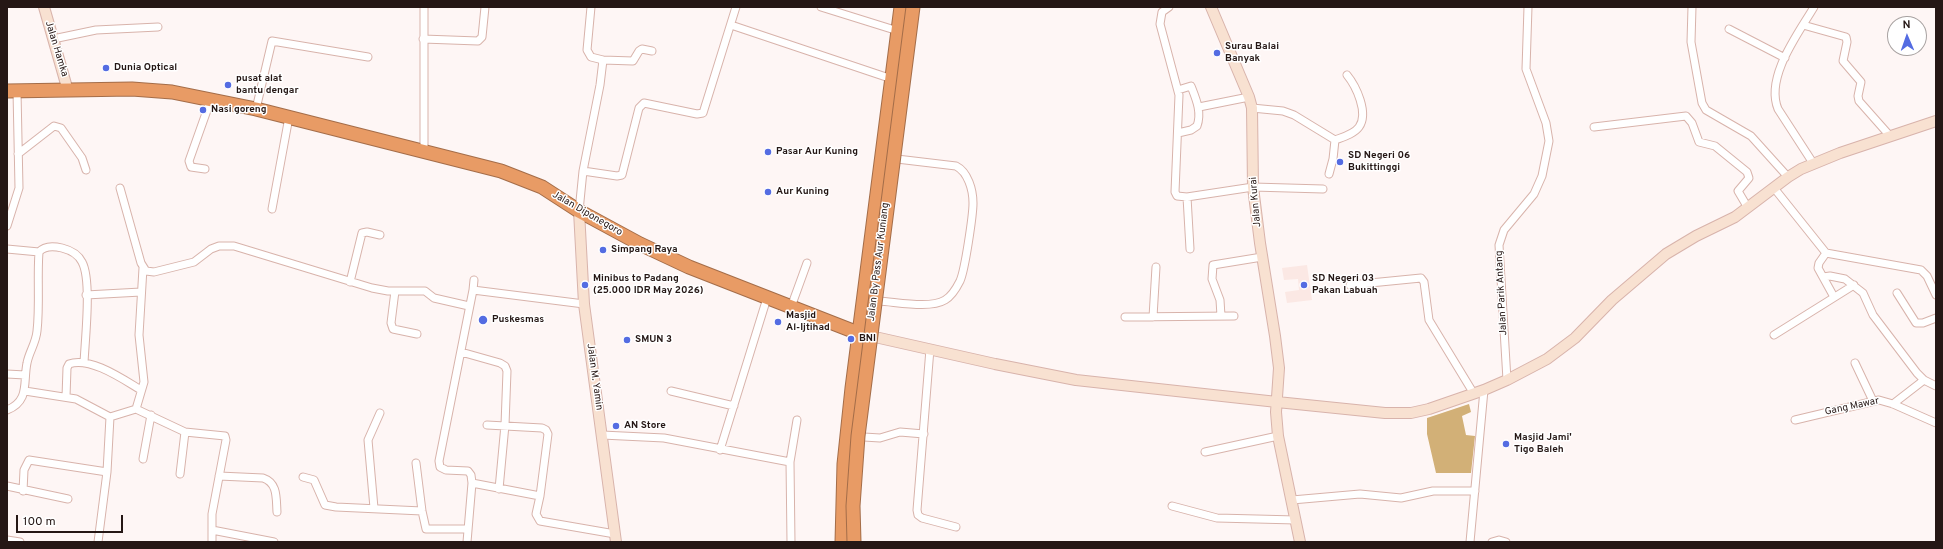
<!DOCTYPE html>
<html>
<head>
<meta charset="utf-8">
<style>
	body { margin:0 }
	#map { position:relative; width:1943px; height:549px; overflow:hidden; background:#fef6f5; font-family:Overpass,sans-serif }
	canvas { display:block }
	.frame { position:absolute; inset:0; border:8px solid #251715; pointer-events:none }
	.north { position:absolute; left:1887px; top:16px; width:40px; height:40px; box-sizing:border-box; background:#fff; border:1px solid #a8a2a1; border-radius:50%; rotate:358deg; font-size:11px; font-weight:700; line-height:16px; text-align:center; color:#251715 }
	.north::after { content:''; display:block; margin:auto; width:14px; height:18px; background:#546ce2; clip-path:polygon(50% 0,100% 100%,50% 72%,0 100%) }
	.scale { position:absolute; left:16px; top:515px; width:107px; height:18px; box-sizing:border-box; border:2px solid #251715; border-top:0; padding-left:5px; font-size:12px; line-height:14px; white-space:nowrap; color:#251715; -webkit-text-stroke:3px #fff; paint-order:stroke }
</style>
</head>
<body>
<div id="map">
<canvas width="1943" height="549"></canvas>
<div class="frame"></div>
<div class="north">N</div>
<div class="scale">100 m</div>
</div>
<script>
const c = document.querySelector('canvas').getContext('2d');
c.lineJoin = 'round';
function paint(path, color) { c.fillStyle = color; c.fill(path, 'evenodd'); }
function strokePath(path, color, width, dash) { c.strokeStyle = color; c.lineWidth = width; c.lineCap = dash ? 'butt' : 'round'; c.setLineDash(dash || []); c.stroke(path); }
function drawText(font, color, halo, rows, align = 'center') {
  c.font = font + ' Overpass,sans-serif'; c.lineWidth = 3; c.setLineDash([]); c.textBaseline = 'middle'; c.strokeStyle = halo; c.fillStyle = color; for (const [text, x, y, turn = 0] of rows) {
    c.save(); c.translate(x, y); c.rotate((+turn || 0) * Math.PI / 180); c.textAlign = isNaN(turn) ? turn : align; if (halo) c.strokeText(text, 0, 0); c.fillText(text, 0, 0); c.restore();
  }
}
paint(new Path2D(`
	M 1307,265 L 1312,300 L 1287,303 L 1285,292 L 1299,290 L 1298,279 L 1284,280 L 1282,268 Z`), '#fbe8e4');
paint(new Path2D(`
	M 1469,404 L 1471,412 L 1462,416 L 1466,435 L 1475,436 L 1471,473 L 1436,473 L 1427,434 L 1427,418 Z`), '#d2b077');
const street = new Path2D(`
	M 591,7 L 587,50 L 591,57 L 603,60 L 633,61 L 639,51 L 642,49 L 652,51
	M 821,7 L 898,31
	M 1169,7 L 1162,12 L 1160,24 L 1179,95 L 1175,192 L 1177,196 L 1187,197 L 1253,187 L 1323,189
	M 1692,7 L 1691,42 L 1702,103 L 1706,110 L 1751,136 L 1788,177
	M 731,25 L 892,79
	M 1803,25 L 1846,37 L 1847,42 L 1843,61 L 1861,82 L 1858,96 L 1859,101 L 1890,136
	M 1729,29 L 1785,58
	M 53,39 L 96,30 L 158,27
	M 423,39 L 478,41 L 482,37 L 485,7
	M 1199,107 L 1249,97
	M 1252,108 L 1283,111 L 1294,115 L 1335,140
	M 256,109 L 272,41 L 368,57
	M 1594,127 L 1686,116 L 1692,123 L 1699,142 L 1715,146 L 1747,172 L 1749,178 L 1738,191 L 1748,208
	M 1178,133 L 1191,130 L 1197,126 C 1202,112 1196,99 1191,86 L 1178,90
	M 424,151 L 424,7
	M 18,154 L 54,126 L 61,128 L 82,158 L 86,170
	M 1813,163 L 1778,109 C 1765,77 1798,34 1814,7
	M 205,169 L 191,167 L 189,161 L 211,99
	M 583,171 L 617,176 L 622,175 L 639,108 L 644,103 L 697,114 L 703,113 L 736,7
	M 1329,174 L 1333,159 L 1335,140 C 1343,137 1354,134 1359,127 C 1369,113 1356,86 1347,75
	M 120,188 L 141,263 L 146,271 L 154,272 L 194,262 L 211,249 L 219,246 L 234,246 L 372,288 L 388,291 L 425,291 L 434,298 L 469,306
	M 1774,188 L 1826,253 L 1921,270 L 1927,276 L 1936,295
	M 1187,197 L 1190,249
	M 272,209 L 289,117
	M 579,211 L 583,171 L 600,85 L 603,60
	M 7,226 L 19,188 L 17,91
	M 7,249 L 39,252 C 37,278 40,305 37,331 C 36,343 29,352 27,363 C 23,382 30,401 7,410
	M 39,252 C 45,245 54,246 62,248 C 70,250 78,254 82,262 C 92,280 85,340 84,363
	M 1826,253 L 1819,263 L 1818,268 L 1834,297
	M 1823,277 L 1830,276 L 1845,279 L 1863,293 L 1873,315 L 1917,373 L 1924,380 L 1936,386
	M 474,280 L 473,290 L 584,304
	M 350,282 L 362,233 L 367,232 L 380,235
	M 1350,285 L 1421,278 L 1424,282 L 1429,320 L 1474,394
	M 395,291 L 391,323 L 393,329 L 417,334
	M 1897,293 L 1916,323 L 1923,323 L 1936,318
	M 86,295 L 141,292
	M 879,301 C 897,302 930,309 945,300 C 952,296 957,287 960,281 C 965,270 973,215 973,203 C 973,190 968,172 956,166 L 897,159
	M 791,307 L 807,263
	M 1221,316 L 1220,300 L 1212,279 L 1213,265 L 1262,257
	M 1125,317 L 1234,316
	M 1153,317 L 1156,267
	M 1774,335 L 1854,285
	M 930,349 L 917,510 L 918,515 L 922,518 L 956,527
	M 461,352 L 500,363 L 505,366 L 507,371 L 505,425 L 499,489
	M 1855,363 L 1873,401
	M 7,374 L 25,375
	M 1507,380 L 1499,245 L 1504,230 L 1534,194 L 1542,176 L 1549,141 L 1546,123 L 1526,69 L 1528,7
	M 25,391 L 76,399 L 110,417 L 107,472 L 98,542
	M 671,391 L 734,406
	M 66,397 L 67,368 L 69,364 C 90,356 124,380 141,390
	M 1893,404 L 1924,380
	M 136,409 L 144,382 L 139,335 L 143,268
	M 110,417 L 136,409 L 185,432 L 225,436 L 226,440 L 212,514 L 212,542
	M 1795,420 L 1879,400 L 1893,404 L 1936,423
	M 602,435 L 664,438 L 790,462
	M 864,437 L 880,438 L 900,432 L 924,434
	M 720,450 L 767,298
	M 1205,452 L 1278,436
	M 143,459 L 151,415
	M 416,463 L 422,511 L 426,529 L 468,529
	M 180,474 L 185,432
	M 219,476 L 263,478 C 278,483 276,498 277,512
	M 303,477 L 314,480 L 325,505 L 336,507 L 422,511
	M 472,483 L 540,496 L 548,434 L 546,430 L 542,428 L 487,425
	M 7,486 L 68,499
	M 23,491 L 24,470 L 29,460 L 107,472
	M 540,496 L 536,514 L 540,521 L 615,534
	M 1292,500 L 1360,494 L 1401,498 L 1433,491 L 1475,491
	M 1172,506 L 1217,518 L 1296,520
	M 374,508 L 368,440 L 380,413
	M 212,530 L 274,542
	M 7,540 L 20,542
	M 467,542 L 472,483 L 471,475 L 468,471 L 446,470 L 440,467 L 439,461 L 473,290
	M 791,542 L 790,462 L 797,420
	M 1470,542 L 1484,390
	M 1492,542 L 1499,540 L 1506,542`);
const secondary = new Path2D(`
	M 44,7 L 68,91
	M 1211,7 L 1249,97 L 1252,108 L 1253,187 L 1260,243 L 1275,336 L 1279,368 L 1276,412 L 1278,436 L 1300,542
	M 579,211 L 584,304 L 616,542
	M 875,337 L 995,364 L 1076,380 L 1277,402 L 1385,413 L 1411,413 L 1429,409 L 1484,390 L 1507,380 L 1547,359 L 1575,338 L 1612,300 L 1666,254 L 1696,236 L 1735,217 L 1788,177 L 1801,169 L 1840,153 L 1936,121`);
const highway = new Path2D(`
	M 7,91 L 132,89 L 172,92 L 256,109 L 501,171 L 542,187 L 579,211 L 640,244 L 689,267 L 858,333
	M 842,542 L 844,464 L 852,388 L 901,7`);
strokePath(street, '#d8b3ab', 9);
strokePath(secondary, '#d8b3ab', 12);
strokePath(highway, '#a46d49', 15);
strokePath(street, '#fff', 7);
strokePath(secondary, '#f8e1d1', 10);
strokePath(highway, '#e89b65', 13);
const highwayBridge = new Path2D(`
	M 854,542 L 853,506 L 858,436 L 913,7`);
strokePath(highwayBridge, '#a46d49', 15, []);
strokePath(highwayBridge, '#e89b65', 13);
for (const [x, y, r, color] of [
	[1217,53,4,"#546ce2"],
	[106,68,4,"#546ce2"],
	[228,85,4,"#546ce2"],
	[203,110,4,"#546ce2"],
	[768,152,4,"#546ce2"],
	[1340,162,4,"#546ce2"],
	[768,192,4,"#546ce2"],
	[603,250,4,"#546ce2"],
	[585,285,4,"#546ce2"],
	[1304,285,4,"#546ce2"],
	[483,320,5,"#546ce2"],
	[778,322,4,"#546ce2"],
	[851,339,4,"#546ce2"],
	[627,340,4,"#546ce2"],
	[616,426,4,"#546ce2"],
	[1506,444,4,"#546ce2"]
]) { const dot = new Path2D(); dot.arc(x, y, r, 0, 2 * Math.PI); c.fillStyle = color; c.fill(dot); strokePath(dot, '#fff', 1.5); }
drawText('bold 10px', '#251715', '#fff', [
	["Surau Balai",1225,47],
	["Banyak",1225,59],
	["Dunia Optical",114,68],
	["pusat alat",236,79],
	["bantu dengar",236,91],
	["Nasi goreng",211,110],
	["Pasar Aur Kuning",776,152],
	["SD Negeri 06",1348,156],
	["Bukittinggi",1348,168],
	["Aur Kuning",776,192],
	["Simpang Raya",611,250],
	["Minibus to Padang",593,279],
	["(25.000 IDR May 2026)",593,291],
	["SD Negeri 03",1312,279],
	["Pakan Labuah",1312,291],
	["Masjid",786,316],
	["Al-Ijtihad",786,328],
	["Puskesmas",492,320],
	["BNI",859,339],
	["SMUN 3",635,340],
	["AN Store",624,426],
	["Masjid Jami'",1514,438],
	["Tigo Baleh",1514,450]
], 'left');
drawText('10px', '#251715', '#fff', [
	["Jalan Hamka",56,49,73],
	["Jalan Kurai",1256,202,-95],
	["Jalan Diponegoro",587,214,30],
	["Jalan By Pass Aur Kuniang",879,262,-83],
	["Jalan Parik Antang",1502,293,-93],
	["Jalan M. Yamin",594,377,82],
	["Gang Mawar",1852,407,-12]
]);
</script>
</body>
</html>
